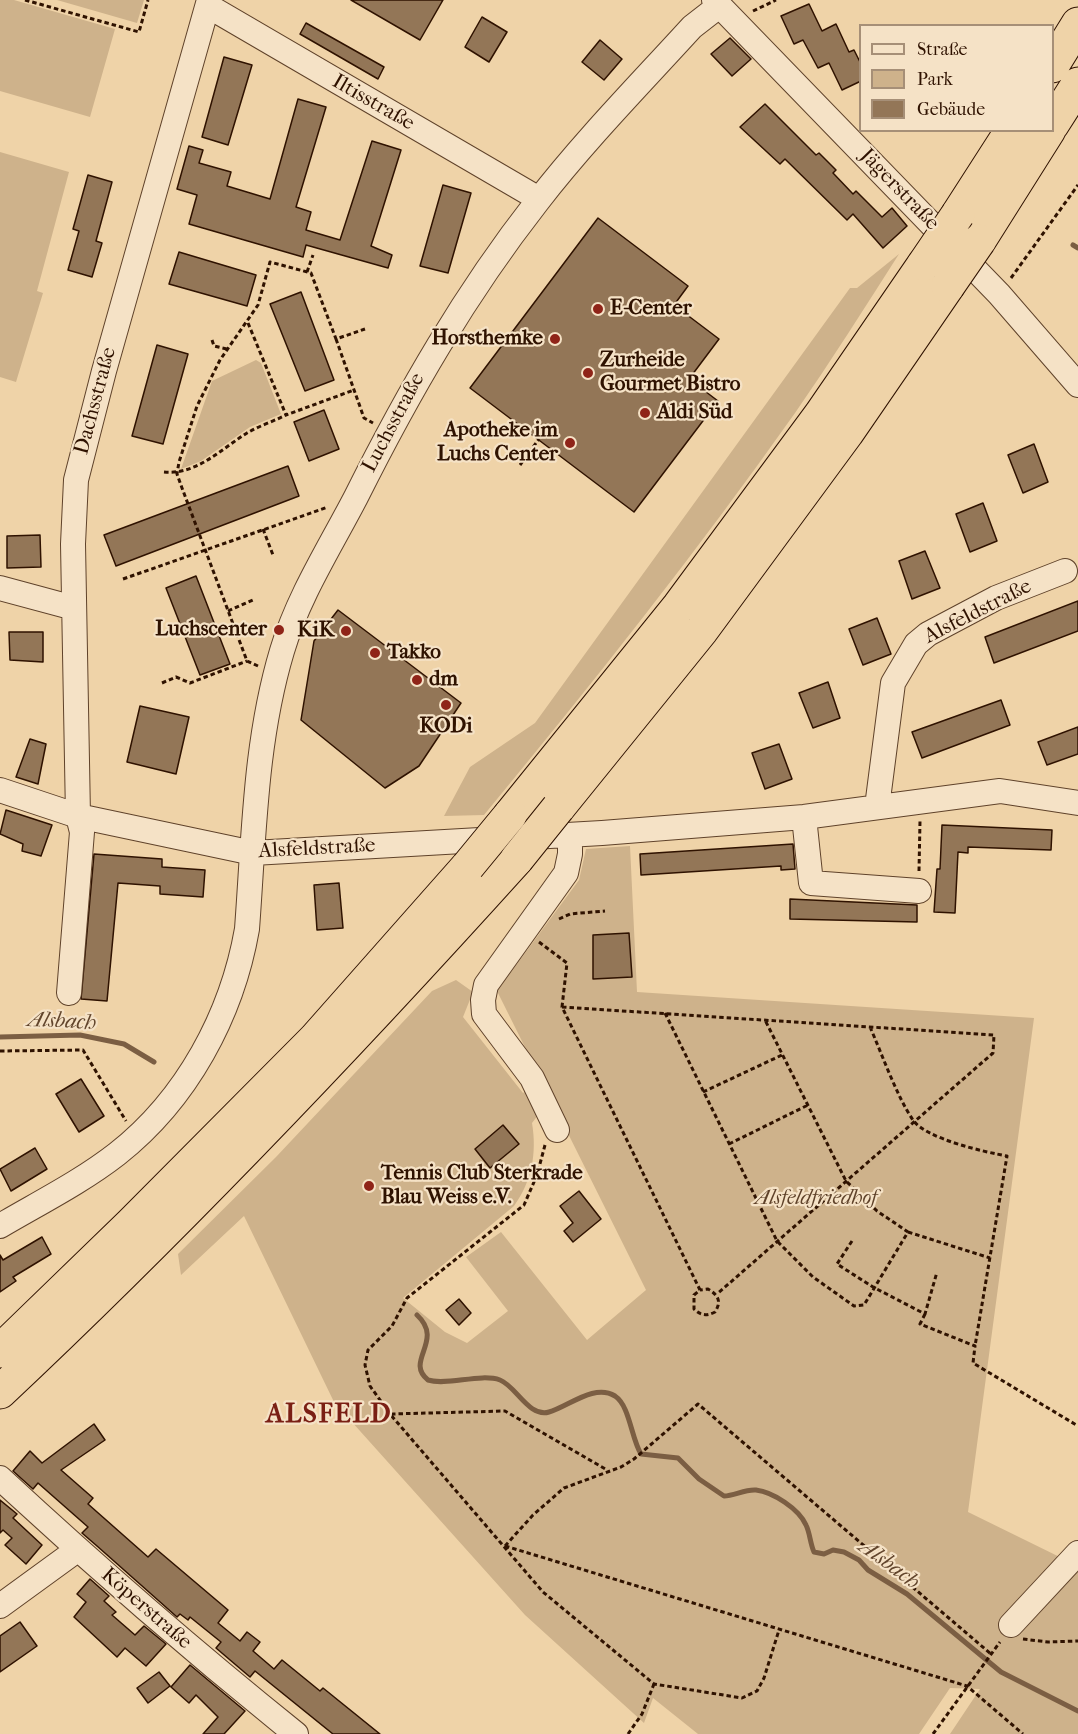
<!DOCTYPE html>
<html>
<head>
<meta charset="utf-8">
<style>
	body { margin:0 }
	#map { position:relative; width:1078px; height:1734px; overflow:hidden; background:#efd3a8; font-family:"IM FELL French Canon",serif }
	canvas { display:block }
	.legend { position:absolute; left:859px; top:24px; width:195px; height:108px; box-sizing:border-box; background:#f5e2c6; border:2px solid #a68f77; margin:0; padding:8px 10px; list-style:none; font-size:18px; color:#2f1200 }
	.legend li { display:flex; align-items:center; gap:12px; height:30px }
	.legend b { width:30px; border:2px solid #a68f77 }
</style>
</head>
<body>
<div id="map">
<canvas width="1078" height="1734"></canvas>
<ul class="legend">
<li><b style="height:8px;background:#f5e2c6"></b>Straße</li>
<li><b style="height:16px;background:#ceb28b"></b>Park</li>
<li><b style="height:16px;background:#937657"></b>Gebäude</li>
</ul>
</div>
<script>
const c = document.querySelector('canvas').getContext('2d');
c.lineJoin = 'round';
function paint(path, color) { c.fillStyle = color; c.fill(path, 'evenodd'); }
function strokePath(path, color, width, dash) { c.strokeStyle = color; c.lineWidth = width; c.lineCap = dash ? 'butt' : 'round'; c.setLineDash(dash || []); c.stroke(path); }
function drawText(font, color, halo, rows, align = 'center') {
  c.font = font + ' "IM FELL French Canon",serif'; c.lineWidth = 4.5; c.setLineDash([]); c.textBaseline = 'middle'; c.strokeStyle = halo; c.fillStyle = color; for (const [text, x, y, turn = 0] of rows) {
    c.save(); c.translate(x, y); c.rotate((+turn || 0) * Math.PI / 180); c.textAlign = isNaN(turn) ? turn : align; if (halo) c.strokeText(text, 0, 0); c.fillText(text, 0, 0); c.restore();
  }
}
paint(new Path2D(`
	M 0,0 L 14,0 L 115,29 L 90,117 L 0,91 Z
	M 57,0 L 144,0 L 137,23 Z
	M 0,152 L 69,172 L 37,291 L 43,293 L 16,382 L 0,377 Z
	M 899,254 C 865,307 831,361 795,413 C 697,552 592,684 484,815 L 444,816 L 470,767 L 535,723 L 850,288 L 857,288 Z
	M 256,360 L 261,363 L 281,414 L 250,427 L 201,461 L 181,469 L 212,381 Z
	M 630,846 L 637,992 L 1034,1018 L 968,1512 L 1078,1566 L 1078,1734 L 950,1734 L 980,1689 L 950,1688 L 919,1734 L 698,1734 L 653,1698 L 644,1723 L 525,1615 L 334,1402 L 244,1216 L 181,1275 L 178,1254 L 276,1157 L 432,991 L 456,980 L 473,992 L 463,1017 L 523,1093 L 529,1089 L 541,1111 L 532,1123 C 537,1153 532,1181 514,1206 L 403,1298 L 445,1332 L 467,1343 L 508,1311 L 466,1257 L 501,1232 L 587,1340 L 646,1290 L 497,991 L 579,880 L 586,849 Z`), '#ceb28b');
strokePath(new Path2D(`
	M 1073,245 L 1078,248
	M 0,1037 L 80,1035 L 124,1044 L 154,1062
	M 417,1315 C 445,1341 404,1361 428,1380 C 447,1386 480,1373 500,1380 C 516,1386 529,1418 549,1412 C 568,1407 594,1383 615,1396 C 630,1406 631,1438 641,1454 L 678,1458 L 699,1479 L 724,1496 C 734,1496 745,1489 756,1490 C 773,1492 799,1509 806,1525 C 810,1533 810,1543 814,1552 L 824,1554 L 833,1550 L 844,1552 L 859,1560 L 868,1570 L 907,1594 L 1001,1672 L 1078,1711`), '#7b5e43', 5);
const building = new Path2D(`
	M 351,0 L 443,0 L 420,40 Z
	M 809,4 L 822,31 L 836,24 L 849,52 L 854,50 L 861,64 L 861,81 L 842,90 L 829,63 L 818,68 L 803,40 L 794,44 L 781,16 Z
	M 482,17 L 507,32 L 489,62 L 465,47 Z
	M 306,23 L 384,67 L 378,79 L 300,34 Z
	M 730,38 L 751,59 L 732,76 L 711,54 Z
	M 600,40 L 622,59 L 604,80 L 582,62 Z
	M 224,57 L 252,65 L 228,145 L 202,137 Z
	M 298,99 L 326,107 L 296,207 L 311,212 L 306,230 L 340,240 L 372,141 L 401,150 L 371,246 L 392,255 L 388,268 L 306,245 L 303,257 L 189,224 L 197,195 L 177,189 L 189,146 L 203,150 L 199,163 L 231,172 L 227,186 L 270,199 Z
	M 765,104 L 816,155 L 819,153 L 836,170 L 833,173 L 853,194 L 856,191 L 882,217 L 892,208 L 907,226 L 883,248 L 853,214 L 847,220 L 785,159 L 780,164 L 740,127 Z
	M 88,175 L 112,182 L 96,241 L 102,243 L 92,277 L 68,270 L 79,231 L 73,229 Z
	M 443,185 L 471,193 L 448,273 L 420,266 Z
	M 598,218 L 688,286 L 674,305 L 719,339 L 689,379 L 718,401 L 634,512 L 470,388 Z
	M 179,252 L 256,275 L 247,306 L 169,284 Z
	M 301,292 L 334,380 L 305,391 L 270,304 Z
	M 157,345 L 188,354 L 163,444 L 132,436 Z
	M 324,410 L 339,449 L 309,461 L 294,422 Z
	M 1034,444 L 1048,482 L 1023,493 L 1008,455 Z
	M 288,466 L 299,496 L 116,566 L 104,535 Z
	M 983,503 L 997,541 L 970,552 L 956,514 Z
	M 40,535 L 41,567 L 7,568 L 7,536 Z
	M 925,551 L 940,588 L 912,599 L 899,561 Z
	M 196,576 L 230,664 L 200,675 L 166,588 Z
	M 1078,601 L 1078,631 L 994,663 L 985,637 Z
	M 338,610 L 461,703 L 419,766 L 385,788 L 301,720 L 314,641 Z
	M 877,618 L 891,654 L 863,665 L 849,629 Z
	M 9,632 L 43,632 L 43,662 L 10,660 Z
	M 828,682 L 840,718 L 813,728 L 799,693 Z
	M 1001,700 L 1010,725 L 922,758 L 912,732 Z
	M 140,706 L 189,717 L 176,774 L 127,762 Z
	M 1078,727 L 1078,754 L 1047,765 L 1038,742 Z
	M 30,739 L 46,744 L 38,784 L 16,777 Z
	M 779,744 L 792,779 L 765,789 L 752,753 Z
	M 6,810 L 52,825 L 41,856 L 22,851 L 23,844 L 0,834 Z
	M 942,825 L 1052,830 L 1051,850 L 968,847 L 968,853 L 958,852 L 955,913 L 934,912 L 937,869 L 940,869 Z
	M 793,844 L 795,869 L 781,870 L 781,866 L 641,875 L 640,854 Z
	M 94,854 L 162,859 L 162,867 L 205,870 L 203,897 L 160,894 L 160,886 L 118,883 L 107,1001 L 81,999 Z
	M 339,883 L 343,928 L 317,930 L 314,885 Z
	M 790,899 L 917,905 L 917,922 L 790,919 Z
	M 629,933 L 632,977 L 593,979 L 593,935 Z
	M 81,1079 L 104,1116 L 79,1132 L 56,1094 Z
	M 503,1125 L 519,1144 L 490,1168 L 475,1149 Z
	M 35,1148 L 47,1169 L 11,1191 L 0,1169 Z
	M 579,1191 L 601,1219 L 573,1242 L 564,1231 L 573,1223 L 560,1206 Z
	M 42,1237 L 51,1254 L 13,1277 L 16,1281 L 0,1292 L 0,1255 L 3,1260 Z
	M 459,1299 L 471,1313 L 459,1325 L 446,1310 Z
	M 94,1424 L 105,1440 L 61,1470 L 93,1498 L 88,1504 L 148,1557 L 156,1549 L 228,1610 L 218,1623 L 240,1641 L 247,1632 L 260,1642 L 253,1651 L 274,1669 L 282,1660 L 320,1691 L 323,1688 L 380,1734 L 333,1734 L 255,1671 L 250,1677 L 216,1648 L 221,1642 L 190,1617 L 188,1620 L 180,1614 L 177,1617 L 97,1546 L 82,1533 L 88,1527 L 38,1483 L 33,1489 L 13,1471 L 30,1451 L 42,1463 Z
	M 0,1500 L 17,1514 L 13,1518 L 42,1545 L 26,1564 L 5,1545 L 12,1538 L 3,1530 L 0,1533 Z
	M 90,1579 L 109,1596 L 104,1601 L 116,1612 L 112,1615 L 135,1635 L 144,1626 L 166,1644 L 146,1666 L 125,1648 L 117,1657 L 74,1617 L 86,1602 L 77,1594 Z
	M 20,1622 L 37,1646 L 0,1672 L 0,1636 Z
	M 190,1665 L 245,1711 L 224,1734 L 203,1734 L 218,1717 L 196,1695 L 189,1703 L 171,1687 Z
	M 159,1672 L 170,1686 L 148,1703 L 137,1688 Z`);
paint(building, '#937657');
strokePath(building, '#2f1200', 1.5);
const minor = new Path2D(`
	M 714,0 L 999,294 L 1078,385
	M 208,6 L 539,199
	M 0,588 L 74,608
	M 0,790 L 78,816 L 253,853 L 602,833 L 804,817 L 1000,791 L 1078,803
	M 877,807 L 893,683 L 916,644 L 928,634 L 996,598 L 1065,571
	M 804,817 L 811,883 L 919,891
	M 69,993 L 82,832 L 78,816 L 73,544 L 76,480 L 104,371 L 209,0
	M 557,1130 L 532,1078 L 484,1014 L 483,1000 L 486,985 L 566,873 L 570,854 L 570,835
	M 0,1226 C 39,1203 81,1182 117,1154 C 187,1099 232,1015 247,929 C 254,836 255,741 282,651 C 298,597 330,547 356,497 C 408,393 465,294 537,202 C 585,140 640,84 692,27 L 719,6
	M 0,1478 C 96,1567 194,1652 296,1734
	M 0,1606 L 77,1550
	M 1011,1625 L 1078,1553`);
const highway = new Path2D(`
	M 1052,66 L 1078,24
	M 1052,125 L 1078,84
	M 958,214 L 1012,130
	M 979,241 L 1049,130
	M 558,808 L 702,630 L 847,433 L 948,286
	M 510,815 L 679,606 L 821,414 L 924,264
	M 0,1351 L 131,1224 L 315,1039 L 468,866
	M 0,1392 C 181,1222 351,1043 517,859`);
strokePath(minor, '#5f422a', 26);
strokePath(highway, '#2f1200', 35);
strokePath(new Path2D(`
	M 25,0 L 139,32 L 148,0
	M 753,11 L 776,0
	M 307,272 L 313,255
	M 1011,278 L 1078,185
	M 248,323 L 286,415 L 354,390
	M 336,339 L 364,418 L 373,423
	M 212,340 L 214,346 L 227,349
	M 520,465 L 539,439
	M 164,472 C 197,475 221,449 247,433 C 259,426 274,421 286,415
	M 263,529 L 273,555
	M 123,579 L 328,507
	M 228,611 L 255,599
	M 258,666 L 247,661 L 182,488 L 177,474 L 179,462 L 197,406 L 220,360 L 258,305 L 270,262 L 311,273 L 336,339 L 365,329
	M 162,683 L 176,677 L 190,683 L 247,661
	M 919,871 L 920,821
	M 559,919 L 570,914 L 605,911
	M 539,942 L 567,963 L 562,1007 L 700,1290 L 694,1295 L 694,1309 C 701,1316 707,1316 715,1312 C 722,1301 718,1295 708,1289 L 700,1290
	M 562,1007 L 994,1035 L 993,1053 L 717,1294
	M 665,1013 L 777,1241 L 813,1277 L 854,1306 L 864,1305 L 908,1232 L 877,1211 L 846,1181 L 765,1020
	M 870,1027 C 882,1054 897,1097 913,1120 C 926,1139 985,1152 1007,1156 L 975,1346
	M 0,1051 L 83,1050 L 126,1121
	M 703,1092 L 782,1055
	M 729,1144 L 808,1105
	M 545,1145 L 537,1175 L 524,1205 L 407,1298 L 392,1326 L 368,1350 L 365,1365 L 370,1386 L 390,1414 L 543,1592 L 654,1684 L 742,1698 L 757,1691 L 764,1678 L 779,1630
	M 908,1232 L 990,1258
	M 852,1241 L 837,1264 L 873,1287 L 925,1314 L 937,1272
	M 925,1314 L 920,1324 L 975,1346 L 973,1363 L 1078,1426
	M 391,1414 L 505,1411 L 607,1470
	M 505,1546 L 533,1515 L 564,1488 L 621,1467 L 634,1459 L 698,1404 L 991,1654
	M 505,1546 L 967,1686 L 1023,1734
	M 1023,1639 L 1048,1642 L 1078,1641
	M 628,1734 L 642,1714 L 654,1684
	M 933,1734 L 1000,1642`), '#2f1200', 3, [4.5, 3]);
strokePath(minor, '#f5e2c6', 24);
strokePath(highway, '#efd3a8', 33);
const highwayBridge = new Path2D(`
	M 924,264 L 958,214
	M 948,286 L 979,241
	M 517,859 L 558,808
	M 468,866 L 510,815`);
strokePath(highwayBridge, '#2f1200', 35, []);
strokePath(highwayBridge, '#efd3a8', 33);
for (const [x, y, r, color] of [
	[598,309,6,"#8f2418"],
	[555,339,6,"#8f2418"],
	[588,373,6,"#8f2418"],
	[645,413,6,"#8f2418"],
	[570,443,6,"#8f2418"],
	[279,630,6,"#8f2418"],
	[346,631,6,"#8f2418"],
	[375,653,6,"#8f2418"],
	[417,680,6,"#8f2418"],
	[446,705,6,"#8f2418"],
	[369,1186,6,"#8f2418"]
]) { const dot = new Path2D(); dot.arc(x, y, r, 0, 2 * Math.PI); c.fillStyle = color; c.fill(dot); strokePath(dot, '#f5e2c6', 2); }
drawText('21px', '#2f1200', '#f5e2c6', [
	["Iltisstraße",373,103,30],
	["Jägerstraße",899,190,46],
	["Dachsstraße",96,401,-75],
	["Luchsstraße",394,423,-62],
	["Alsfeldstraße",978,612,-27],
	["Alsfeldstraße",317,849,-3],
	["Köperstraße",146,1609,41]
]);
drawText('bold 21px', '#2f1200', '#f5e2c6', [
	["E-Center",610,309],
	["Horsthemke",543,339,"right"],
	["Zurheide",600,361],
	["Gourmet Bistro",600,385],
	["Aldi Süd",657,413],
	["Apotheke im",558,431,"right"],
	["Luchs Center",558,455,"right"],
	["Luchscenter",267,630,"right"],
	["KiK",334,631,"right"],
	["Takko",387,653],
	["dm",429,680],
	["KODi",446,727,"center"],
	["Tennis Club Sterkrade",381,1174],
	["Blau Weiss e.V.",381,1198]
], 'left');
drawText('italic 21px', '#5f422a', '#f5e2c6', [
	["Alsfeldfriedhof",816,1199]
]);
drawText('italic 22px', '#62452c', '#f5e2c6', [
	["Alsbach",62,1022,3],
	["Alsbach",889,1565,36]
]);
c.letterSpacing = '1.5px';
drawText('bold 27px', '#7a1f14', '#f5e2c6', [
	["ALSFELD",329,1415]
]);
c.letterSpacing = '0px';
</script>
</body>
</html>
